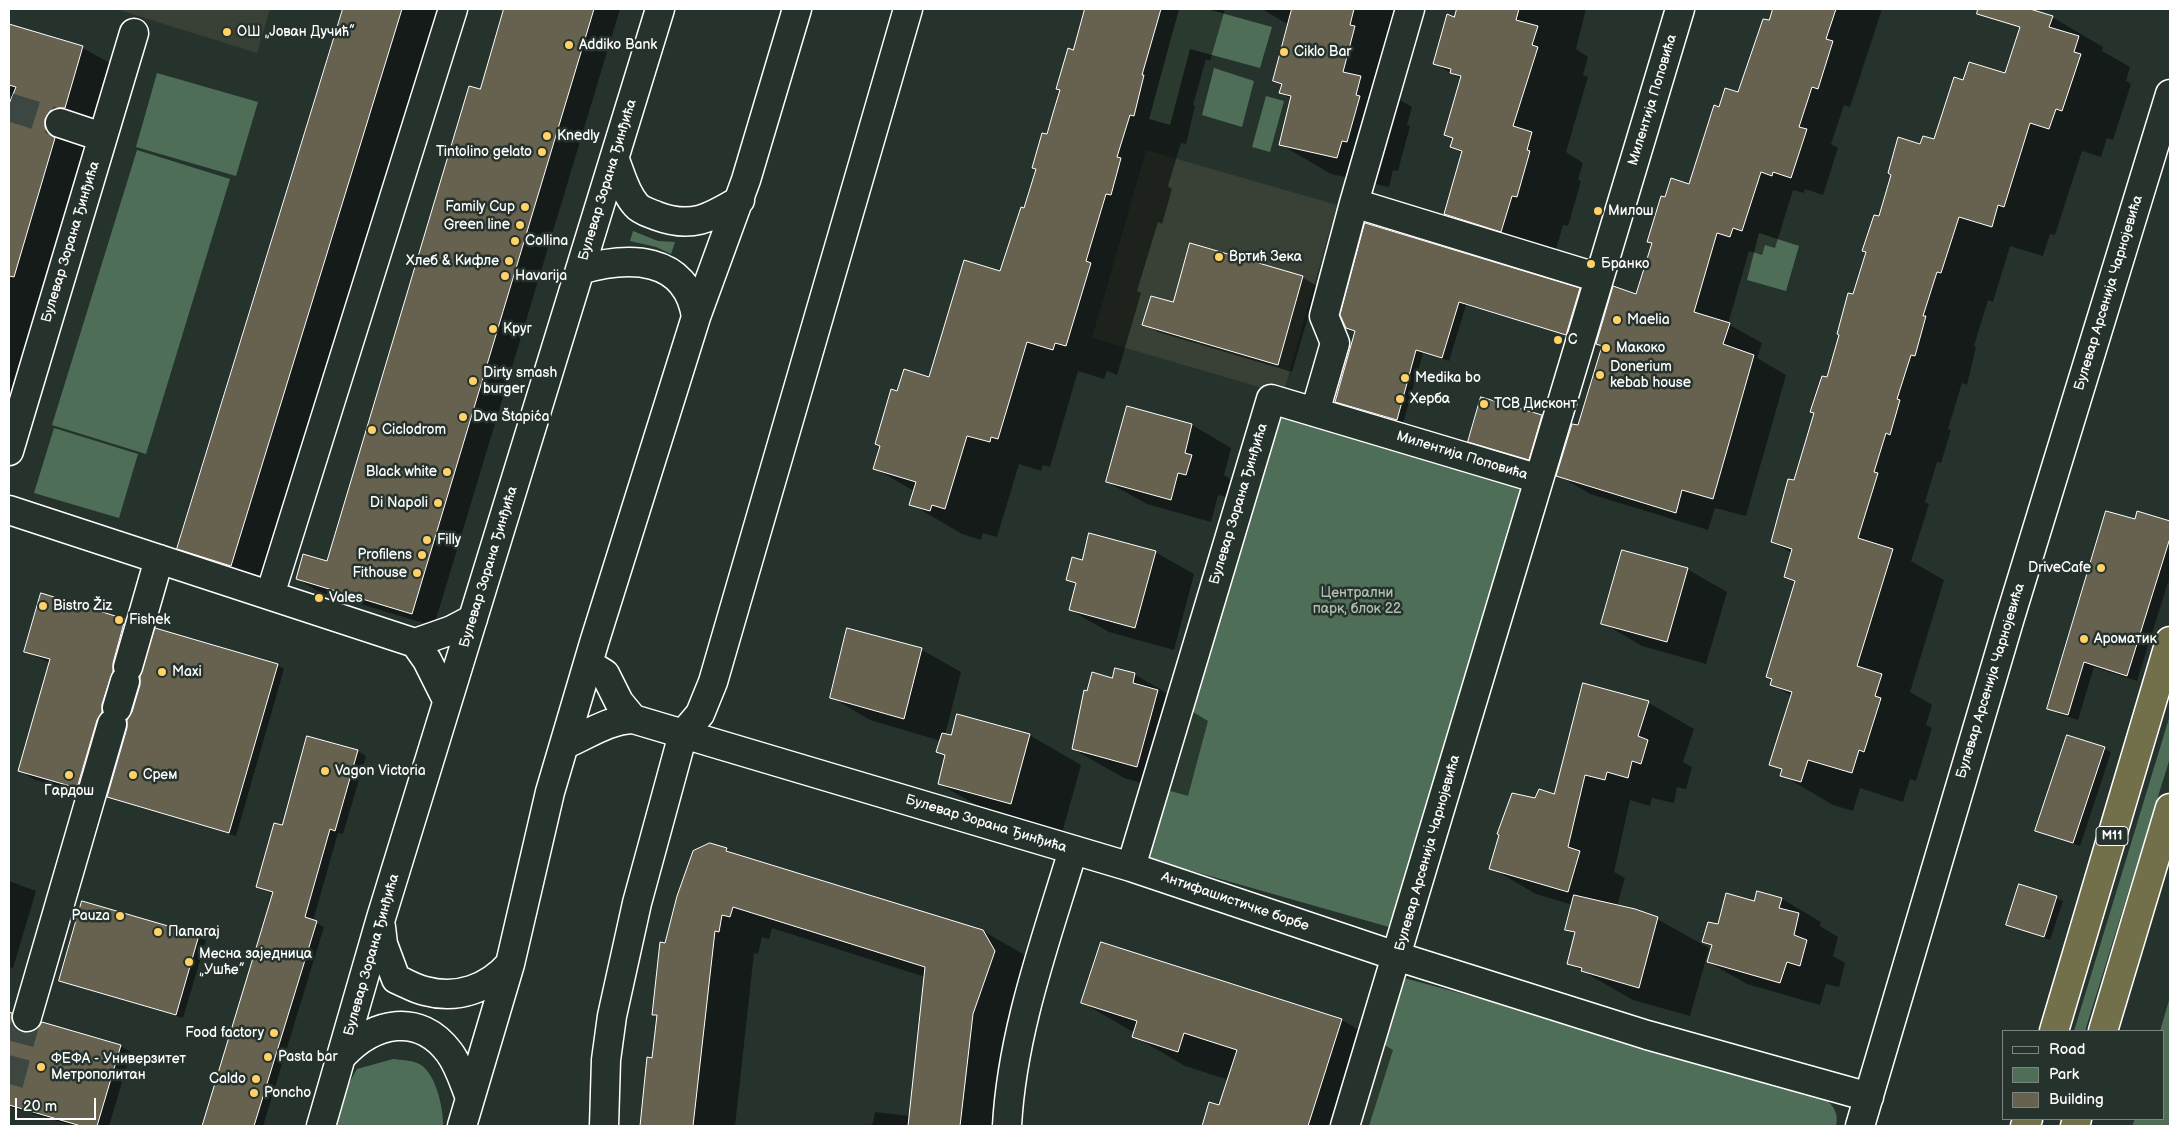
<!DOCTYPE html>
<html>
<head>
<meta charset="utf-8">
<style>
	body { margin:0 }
	#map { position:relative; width:2179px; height:1135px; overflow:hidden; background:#26332d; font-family:"Balsamiq Sans",sans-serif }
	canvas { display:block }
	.frame { position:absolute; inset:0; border:10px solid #fff; pointer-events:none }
	.legend { position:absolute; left:2002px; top:1030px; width:162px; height:90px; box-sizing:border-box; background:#26332d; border:1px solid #7d8581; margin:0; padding:6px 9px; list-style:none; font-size:15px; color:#fff }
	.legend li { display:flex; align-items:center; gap:10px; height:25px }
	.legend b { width:25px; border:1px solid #7d8581 }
	.scale { position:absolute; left:15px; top:1098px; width:81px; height:22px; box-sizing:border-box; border:2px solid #fff; border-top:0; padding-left:6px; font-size:15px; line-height:18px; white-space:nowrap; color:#fff; -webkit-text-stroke:4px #26332d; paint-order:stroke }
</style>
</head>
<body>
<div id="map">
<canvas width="2179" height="1135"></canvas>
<div class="frame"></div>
<ul class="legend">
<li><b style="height:6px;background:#26332d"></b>Road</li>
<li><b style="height:14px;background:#4f6e57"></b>Park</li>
<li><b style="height:14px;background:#66624f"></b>Building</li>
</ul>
<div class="scale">20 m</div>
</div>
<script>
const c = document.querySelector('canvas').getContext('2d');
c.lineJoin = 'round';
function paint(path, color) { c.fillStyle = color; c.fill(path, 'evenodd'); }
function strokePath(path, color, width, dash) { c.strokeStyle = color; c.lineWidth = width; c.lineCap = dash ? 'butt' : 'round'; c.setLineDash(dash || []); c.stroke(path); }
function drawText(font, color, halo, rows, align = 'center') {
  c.font = font + ' "Balsamiq Sans",sans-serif'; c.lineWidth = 5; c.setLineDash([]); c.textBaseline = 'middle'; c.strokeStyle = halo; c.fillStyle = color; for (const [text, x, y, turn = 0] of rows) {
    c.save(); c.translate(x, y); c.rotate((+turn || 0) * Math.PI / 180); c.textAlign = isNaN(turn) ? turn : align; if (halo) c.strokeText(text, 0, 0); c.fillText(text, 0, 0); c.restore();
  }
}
paint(new Path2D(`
	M 116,9 L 270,9 L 257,53 Z
	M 1146,150 L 1337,205 L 1283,394 L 1092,338 Z`), '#394137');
paint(new Path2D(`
	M 1179,9 L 1207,9 L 1272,27 L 1260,68 L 1190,49 L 1170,125 L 1149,119 Z
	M 1214,68 L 1254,81 L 1242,127 L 1202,115 Z
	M 157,73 L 258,102 L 236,176 L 136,147 Z
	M 1266,96 L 1284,101 L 1270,152 L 1252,147 Z
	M 137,150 L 230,179 L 146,454 L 52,425 Z
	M 633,231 L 658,241 L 675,242 L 671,254 L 656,247 L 630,241 Z
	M 1759,233 L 1799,246 L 1786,291 L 1747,280 Z
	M 1285,412 L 1528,483 L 1389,927 L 1150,859 L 1146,853 L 1275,418 Z
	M 54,428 L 138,454 L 119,518 L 34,493 Z
	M 2170,715 L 2170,758 L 2085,1031 L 2074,1031 Z
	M 1404,978 L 1798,1084 C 1815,1093 1842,1102 1836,1126 L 1361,1126 Z
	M 2170,997 L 2170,1126 L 2132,1126 L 2135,1119 L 2163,1119 L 2163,1031 L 2160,1031 Z
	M 393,1059 C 401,1060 410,1060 417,1063 C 435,1069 444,1109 443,1126 L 330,1126 L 335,1108 L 357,1069 Z`), '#4f6e57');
paint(new Path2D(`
	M 345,9 L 462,9 L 282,594 L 230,578 L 179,548 Z
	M 505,9 L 620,9 L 434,626 L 320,592 L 297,579 L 328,562 Z
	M 1086,9 L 1225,9 L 1210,61 L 1206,59 L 1193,105 L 1195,106 L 1186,144 L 1181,143 L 1168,186 L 1172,189 L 1162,224 L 1158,222 L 1137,291 L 1141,293 L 1117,375 L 1107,371 L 1104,379 L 1078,371 L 1050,467 L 1043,465 L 1041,471 L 1019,464 L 997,537 L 983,533 L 981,540 L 962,534 L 911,504 L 914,491 L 874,468 L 898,393 L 930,378 L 1001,272 L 1025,210 Z
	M 1262,9 L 1413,9 L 1395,97 L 1412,107 L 1407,125 L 1410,126 L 1398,171 L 1393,170 L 1389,187 L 1331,174 L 1280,144 L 1291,99 L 1281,93 L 1283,85 L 1274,80 L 1289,25 Z
	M 1458,9 L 1586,9 L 1576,49 L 1588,57 L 1583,75 L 1588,77 L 1566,152 L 1583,163 L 1578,180 L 1581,181 L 1568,226 L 1563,225 L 1553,260 L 1497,243 L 1445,214 L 1463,153 L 1452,147 L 1454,139 L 1445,134 L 1461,79 L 1434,63 Z
	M 1775,9 L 1882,9 L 1850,107 L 1844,105 L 1831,144 L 1838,148 L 1823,195 L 1805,189 L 1804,193 L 1793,190 L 1775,248 L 1765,245 L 1762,255 L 1749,251 L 1728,324 L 1762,343 L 1757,358 L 1786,375 L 1746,516 L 1715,508 L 1708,530 L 1590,494 L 1558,475 L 1637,295 L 1653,244 L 1649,241 L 1665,198 L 1689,186 L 1720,108 L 1739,94 Z
	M 2052,17 L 2103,47 L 2102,51 L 2130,67 L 2126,81 L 2131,84 L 2113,140 L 2107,138 L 2101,157 L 2082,151 L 2055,235 L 2050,234 L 2043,256 L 2010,246 L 1993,302 L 1988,300 L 1974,346 L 1976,347 L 1967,385 L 1962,383 L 1948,429 L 1951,430 L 1941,463 L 1937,462 L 1925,502 L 1929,504 L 1911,561 L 1944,580 L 1910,692 L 1932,705 L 1926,725 L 1932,728 L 1916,781 L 1910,779 L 1903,802 L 1860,788 L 1853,811 L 1833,805 L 1782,775 L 1783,771 L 1771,764 L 1792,696 L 1771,684 L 1773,680 L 1767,676 L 1796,583 L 1785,577 L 1792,553 L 1772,542 L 1795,482 L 1879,218 L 1921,146 L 1935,141 L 1964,82 L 2006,75 Z
	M 9,25 L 83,48 L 122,70 L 84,141 L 84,150 L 87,157 L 9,450 L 9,107 L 12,96 L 9,95 Z
	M 1366,224 L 1579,290 L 1586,294 L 1573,337 L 1466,305 L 1449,361 L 1423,353 L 1403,423 L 1343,405 L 1337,401 L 1356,332 L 1347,327 Z
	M 1302,277 L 1317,286 L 1292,372 L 1158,332 L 1144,324 L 1174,304 Z
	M 1541,416 L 1548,420 L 1535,462 L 1470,441 Z
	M 1192,425 L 1231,448 L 1224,475 L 1230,479 L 1226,497 L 1218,495 L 1211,522 L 1147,504 L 1107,482 Z
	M 2138,512 L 2170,523 L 2170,576 L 2137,681 L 2094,667 L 2078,720 L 2059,714 L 2048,708 Z
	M 1155,552 L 1194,574 L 1174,650 L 1109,632 L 1070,610 L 1077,585 L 1067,579 L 1083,562 Z
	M 1687,569 L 1727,592 L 1706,664 L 1642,646 L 1603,623 Z
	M 42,594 L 125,620 L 141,629 L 93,796 L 35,780 L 19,770 L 50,663 L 25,651 Z
	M 848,629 L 922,650 L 961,672 L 945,735 L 1029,735 L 1081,765 L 1062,833 L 991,813 L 939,784 L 946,756 L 938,752 L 941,741 L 870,720 L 831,697 Z
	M 277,665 L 284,669 L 236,836 L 109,797 Z
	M 1134,674 L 1185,704 L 1185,707 L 1208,721 L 1188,796 L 1124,778 L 1073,749 L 1088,693 L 1113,679 Z
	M 1584,685 L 1649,703 L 1694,729 L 1683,762 L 1692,767 L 1686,789 L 1677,787 L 1674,803 L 1652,798 L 1650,806 L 1630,800 L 1614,872 L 1625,878 L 1617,906 L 1657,919 L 1709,948 L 1690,1016 L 1633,1000 L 1568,963 L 1576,934 L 1567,929 L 1573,905 L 1536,894 L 1491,868 L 1536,800 L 1555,795 Z
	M 308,737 L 358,751 L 366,756 L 343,834 L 338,833 L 313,921 L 324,927 L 263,1126 L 203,1126 L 274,894 L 257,887 L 283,826 Z
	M 2104,749 L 2111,752 L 2080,846 L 2037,830 Z
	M 726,849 L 739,856 L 983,931 L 1023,954 L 1033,974 L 1002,1126 L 870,1126 L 873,1123 L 875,1112 L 910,1116 L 925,977 L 772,928 L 769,939 L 762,937 L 758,954 L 754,953 L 735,1126 L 641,1126 L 648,1058 L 653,1059 L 658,1017 L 653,1014 L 666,944 Z
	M 9,881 L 36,891 L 13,968 L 9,967 Z
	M 1758,892 L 1782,899 L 1821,922 L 1820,926 L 1838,937 L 1833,956 L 1845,963 L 1839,987 L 1826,984 L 1820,1005 L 1747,984 L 1708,962 L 1713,947 L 1703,942 L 1719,926 L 1755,902 Z
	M 2056,898 L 2063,901 L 2050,940 L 2007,924 Z
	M 83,902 L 206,940 L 183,1018 L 60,980 Z
	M 1101,943 L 1342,1020 L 1393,1050 L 1369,1126 L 1203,1126 L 1210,1104 L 1220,1107 L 1229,1080 L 1185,1066 L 1134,1036 L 1135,1033 L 1083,1003 Z
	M 9,1013 L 22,1020 L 25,1033 L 120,1046 L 131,1052 L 109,1126 L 74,1126 L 9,1107 Z`), '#0007');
const building = new Path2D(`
	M 343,9 L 402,9 L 231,566 L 177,549 Z
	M 504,9 L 594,9 L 412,614 L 296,579 L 303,554 L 327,561 L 469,86 L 480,89 Z
	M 1085,9 L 1161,9 L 1142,75 L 1144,75 L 1134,116 L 1130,115 L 1117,157 L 1121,158 L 1111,195 L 1106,194 L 1086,261 L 1091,263 L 1066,346 L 1055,343 L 1053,350 L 1027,342 L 998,439 L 991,437 L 990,442 L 967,436 L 945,509 L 932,505 L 930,511 L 909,505 L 916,482 L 873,469 L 880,446 L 875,444 L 891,389 L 897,391 L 904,369 L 929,377 L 964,260 L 1000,271 L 1021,207 L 1024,208 L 1036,169 L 1032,168 L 1042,133 L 1047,134 L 1053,113 L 1060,90 L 1056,89 L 1068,48 L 1073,50 Z
	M 1292,9 L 1354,9 L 1350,25 L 1355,26 L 1343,72 L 1361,76 L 1356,95 L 1360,96 L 1347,142 L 1342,141 L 1337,158 L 1279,145 L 1291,96 L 1279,93 L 1282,84 L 1273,81 Z
	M 1457,9 L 1519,9 L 1516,20 L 1538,26 L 1532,45 L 1538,47 L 1513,126 L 1532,132 L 1527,150 L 1530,151 L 1517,197 L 1512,196 L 1501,232 L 1444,214 L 1462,151 L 1450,147 L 1453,138 L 1444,135 L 1461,76 L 1450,73 L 1451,69 L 1433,64 L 1447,14 L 1454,17 Z
	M 1773,9 L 1836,9 L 1826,39 L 1833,41 L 1818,89 L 1812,87 L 1799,127 L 1807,129 L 1791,178 L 1773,172 L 1772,176 L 1761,172 L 1742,231 L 1733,228 L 1730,237 L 1717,233 L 1694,312 L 1730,323 L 1723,344 L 1754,355 L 1713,499 L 1682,490 L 1676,513 L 1556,476 L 1572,424 L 1578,425 L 1602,346 L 1596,344 L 1613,286 L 1636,294 L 1652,243 L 1647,242 L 1661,196 L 1665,197 L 1671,178 L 1689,184 L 1714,105 L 1719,107 L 1725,88 L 1738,92 L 1763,19 L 1769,20 Z
	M 1978,9 L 2030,9 L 2053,16 L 2049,27 L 2079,36 L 2074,52 L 2081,54 L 2062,111 L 2056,109 L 2049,129 L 2030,123 L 2004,207 L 1998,205 L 1992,227 L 1959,217 L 1941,273 L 1937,272 L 1923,316 L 1926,316 L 1915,356 L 1911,355 L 1897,399 L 1900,400 L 1890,435 L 1886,433 L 1874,472 L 1878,473 L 1858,538 L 1893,549 L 1857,666 L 1882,674 L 1875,696 L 1881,698 L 1864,752 L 1859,750 L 1852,773 L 1808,760 L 1801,782 L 1780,776 L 1782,769 L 1769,765 L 1792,692 L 1770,685 L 1772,679 L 1766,677 L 1795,581 L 1784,577 L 1792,549 L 1771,542 L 1788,479 L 1794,480 L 1814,413 L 1810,412 L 1822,376 L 1827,377 L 1839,335 L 1837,334 L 1848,293 L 1853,294 L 1866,252 L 1862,251 L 1874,215 L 1879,216 L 1891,175 L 1888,173 L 1898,137 L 1920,144 L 1923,136 L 1934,139 L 1954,77 L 1963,80 L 1969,62 L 2005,73 L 2020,27 L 1977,14 Z
	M 9,24 L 83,46 L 65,108 L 57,108 L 50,111 L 45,119 L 45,127 L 48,133 L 55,138 L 14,277 L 9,276 L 9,104 L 16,87 L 9,85 Z
	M 1365,223 L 1580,288 L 1566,335 L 1459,302 L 1442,358 L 1416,350 L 1397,420 L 1335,402 L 1355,331 L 1346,328 L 1340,315 Z
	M 1190,243 L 1303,276 L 1278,365 L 1142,325 L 1151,296 L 1173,302 Z
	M 1481,397 L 1542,415 L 1529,460 L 1468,442 Z
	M 1127,406 L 1192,424 L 1185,453 L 1192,455 L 1186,475 L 1178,473 L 1171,500 L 1106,482 Z
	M 2106,511 L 2135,519 L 2137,511 L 2170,521 L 2170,538 L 2127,676 L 2084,662 L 2068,715 L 2047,709 Z
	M 1089,533 L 1156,551 L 1135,628 L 1069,610 L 1076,583 L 1066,580 L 1072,557 L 1082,560 Z
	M 1622,550 L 1688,568 L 1667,642 L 1601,624 Z
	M 41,593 L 125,619 L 113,663 L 113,671 L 102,704 L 102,712 L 97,720 L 77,788 L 18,771 L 50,659 L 24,652 Z
	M 155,628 L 278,664 L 229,833 L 107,797 L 127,728 L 127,720 L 132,712 L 140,685 L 140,677 Z
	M 847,628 L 922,648 L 904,719 L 830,698 Z
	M 1115,668 L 1135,673 L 1133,683 L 1158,690 L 1137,767 L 1072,749 L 1084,690 L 1087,691 L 1092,672 L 1112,678 Z
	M 1583,683 L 1649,701 L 1638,736 L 1648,740 L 1641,764 L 1632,761 L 1628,778 L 1607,772 L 1605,780 L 1585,775 L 1568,847 L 1580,851 L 1568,892 L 1489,869 L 1499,835 L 1497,834 L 1512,793 L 1535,798 L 1539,789 L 1554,794 Z
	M 957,714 L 1030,734 L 1011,804 L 938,784 L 945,755 L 936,752 L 942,733 L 951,735 Z
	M 2067,735 L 2105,747 L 2073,843 L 2035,831 Z
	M 307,736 L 358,750 L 335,831 L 330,829 L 305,917 L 317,921 L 254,1126 L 202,1126 L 273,892 L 256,887 L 274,823 L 282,825 Z
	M 710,843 L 727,848 L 726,851 L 983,930 L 995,951 L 973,1014 L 960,1126 L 908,1126 L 925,967 L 733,907 L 730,917 L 722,915 L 719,932 L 715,931 L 693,1126 L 640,1126 L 647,1057 L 652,1058 L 657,1015 L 652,1015 L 660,942 L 665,943 L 677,896 L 693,851 Z
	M 2019,884 L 2057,896 L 2044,937 L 2006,925 Z
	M 1757,891 L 1782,898 L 1779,908 L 1799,913 L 1794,935 L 1807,940 L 1800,966 L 1787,962 L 1780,983 L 1707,962 L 1712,945 L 1702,942 L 1708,922 L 1718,924 L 1726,893 L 1754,901 Z
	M 1574,895 L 1635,909 L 1658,917 L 1639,988 L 1581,971 L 1582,968 L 1567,964 L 1575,932 L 1565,930 Z
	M 82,901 L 199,935 L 176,1015 L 59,981 Z
	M 1101,942 L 1342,1019 L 1308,1126 L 1202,1126 L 1209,1102 L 1219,1105 L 1237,1050 L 1184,1033 L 1178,1052 L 1132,1037 L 1137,1021 L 1081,1003 Z
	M 9,1012 L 12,1013 L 12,1020 L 15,1027 L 22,1032 L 31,1032 L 38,1028 L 42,1022 L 121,1045 L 97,1126 L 81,1126 L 9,1105 Z`);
paint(building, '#66624f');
strokePath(building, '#fff', 1);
strokePath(new Path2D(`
	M 9,107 L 60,123
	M 9,1084 L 27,1017`), '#3c4742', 28, [28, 14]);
const minor = new Path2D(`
	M 60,123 L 102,137
	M 615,160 C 621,175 625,193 636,205 C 641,211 650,213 657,216 C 692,229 710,218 740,200
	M 1354,203 L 1599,278
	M 580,270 C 628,256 687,255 696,317
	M 1315,412 L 1335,343 L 1324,316 L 1354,203 L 1410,9
	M 9,451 L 134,33
	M 9,510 L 415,643 L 427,660 L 447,700
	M 270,595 L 453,9
	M 415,643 L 452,630 L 473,619
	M 589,664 L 605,674 L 619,702 L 633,719
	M 128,667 L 159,559
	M 117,708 L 125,681
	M 566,744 C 589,734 608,720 633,719 L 1131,867 L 1396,956 L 1647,1035 L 1869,1097
	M 1131,867 L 1271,399 L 1539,479
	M 381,927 L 383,944 L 396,979 C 406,983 415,989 425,991 C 458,1000 489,988 510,964
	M 27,1017 L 112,724
	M 343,1055 C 374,1022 419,1012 449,1052 C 459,1065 464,1083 470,1098
	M 321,1126 L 381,918 L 660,9
	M 462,1126 L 510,964 L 550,792 L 594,643 L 696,317 L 746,180 L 797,9
	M 604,1126 L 606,1060 L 612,1016 L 637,903 L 683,734 L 700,714 L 713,682 L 908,9
	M 1007,1126 C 1012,1032 1046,940 1073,850
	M 1345,1126 L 1680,9
	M 1860,1126 L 2009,621 L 2170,94`);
const highway = new Path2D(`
	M 2054,1031 L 2170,641
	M 2103,1031 L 2170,808
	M 2025,1126 L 2028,1119
	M 2075,1126 L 2077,1119`);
strokePath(minor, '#fff', 31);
strokePath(highway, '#fff', 31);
strokePath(minor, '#26332d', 28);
strokePath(highway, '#71704a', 28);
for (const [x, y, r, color] of [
	[227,32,5,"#ffd166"],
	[569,45,5,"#ffd166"],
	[1284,52,5,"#ffd166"],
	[547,136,5,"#ffd166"],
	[542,152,5,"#ffd166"],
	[525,207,5,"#ffd166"],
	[1598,211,5,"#ffd166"],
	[520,225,5,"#ffd166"],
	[515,241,5,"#ffd166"],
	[1219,257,5,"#ffd166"],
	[509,261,5,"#ffd166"],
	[1591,264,5,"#ffd166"],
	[505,276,5,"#ffd166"],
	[1617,320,5,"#ffd166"],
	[493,329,5,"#ffd166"],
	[1558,340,5,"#ffd166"],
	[1606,348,5,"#ffd166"],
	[1600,375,5,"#ffd166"],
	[1405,378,5,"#ffd166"],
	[473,381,5,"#ffd166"],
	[1400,399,5,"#ffd166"],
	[1484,404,5,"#ffd166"],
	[463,417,5,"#ffd166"],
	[372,430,5,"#ffd166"],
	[447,472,5,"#ffd166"],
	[438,503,5,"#ffd166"],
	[427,540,5,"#ffd166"],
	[422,555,5,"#ffd166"],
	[2101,568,5,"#ffd166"],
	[417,573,5,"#ffd166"],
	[319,598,5,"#ffd166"],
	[43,606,5,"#ffd166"],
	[119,620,5,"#ffd166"],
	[2084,639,5,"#ffd166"],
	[162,672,5,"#ffd166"],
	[325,771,5,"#ffd166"],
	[69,775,5,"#ffd166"],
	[133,775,5,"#ffd166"],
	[120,916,5,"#ffd166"],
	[158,932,5,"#ffd166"],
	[189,962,5,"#ffd166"],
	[274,1033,5,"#ffd166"],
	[268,1057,5,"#ffd166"],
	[41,1067,5,"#ffd166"],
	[256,1079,5,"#ffd166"],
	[254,1093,5,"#ffd166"]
]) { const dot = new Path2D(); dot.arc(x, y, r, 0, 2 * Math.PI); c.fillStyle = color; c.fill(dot); strokePath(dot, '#26332d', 2); }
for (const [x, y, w] of [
	[2112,836,32]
]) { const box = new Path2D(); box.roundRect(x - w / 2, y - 9.5, w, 19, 4); c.fillStyle = '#26332d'; c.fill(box); strokePath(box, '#fff', 1); }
drawText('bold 12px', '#fff', null, [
	["M11",2112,836]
]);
drawText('14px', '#fff', '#26332d', [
	["ОШ „Јован Дучић”",237,32],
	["Addiko Bank",579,45],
	["Ciklo Bar",1294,52],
	["Knedly",557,136],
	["Tintolino gelato",532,152,"right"],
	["Family Cup",515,207,"right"],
	["Милош",1608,211],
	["Green line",510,225,"right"],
	["Collina",525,241],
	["Вртић Зека",1229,257],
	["Хлеб & Кифле",499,261,"right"],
	["Бранко",1601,264],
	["Havarija",515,276],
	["Maelia",1627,320],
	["Круг",503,329],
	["С",1568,340],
	["Макоко",1616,348],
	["Donerium",1610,367],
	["kebab house",1610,383],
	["Dirty smash",483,373],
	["burger",483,389],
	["Medika bo",1415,378],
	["Херба",1410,399],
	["ТСВ Дисконт",1494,404],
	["Dva Štapića",473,417],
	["Ciclodrom",382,430],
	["Black white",437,472,"right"],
	["Di Napoli",428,503,"right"],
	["Filly",437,540],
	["Profilens",412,555,"right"],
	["DriveCafe",2091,568,"right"],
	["Fithouse",407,573,"right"],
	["Vales",329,598],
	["Bistro Žiz",53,606],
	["Fishek",129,620],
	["Ароматик",2094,639],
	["Maxi",172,672],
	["Vagon Victoria",335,771],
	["Срем",143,775],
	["Гардош",69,791,"center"],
	["Pauza",110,916,"right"],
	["Папагај",168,932],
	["Месна заједница",199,954],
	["„Ушће”",199,970],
	["Food factory",264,1033,"right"],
	["Pasta bar",278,1057],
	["ФЕФА - Универзитет",51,1059],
	["Метрополитан",51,1075],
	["Caldo",246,1079,"right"],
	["Poncho",264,1093]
], 'left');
drawText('14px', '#fff', '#26332d', [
	["Милентија Поповића",1653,100,-73],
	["Булевар Зорана Ђинђића",608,180,-73],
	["Булевар Зорана Ђинђића",71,242,-73],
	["Булевар Арсенија Чарнојевића",2109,293,-73],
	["Милентија Поповића",1462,456,17],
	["Булевар Зорана Ђинђића",1239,504,-73],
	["Булевар Зорана Ђинђића",489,567,-73],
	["Булевар Арсенија Чарнојевића",1991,681,-73],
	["Булевар Зорана Ђинђића",986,824,17],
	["Булевар Арсенија Чарнојевића",1428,853,-74],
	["Антифашистичке борбе",1235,902,19],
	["Булевар Зорана Ђинђића",372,955,-74]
]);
drawText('14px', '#b0beb3', '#26332d', [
	["Централни",1357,593],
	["парк, блок 22",1357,609]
]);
</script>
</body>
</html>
